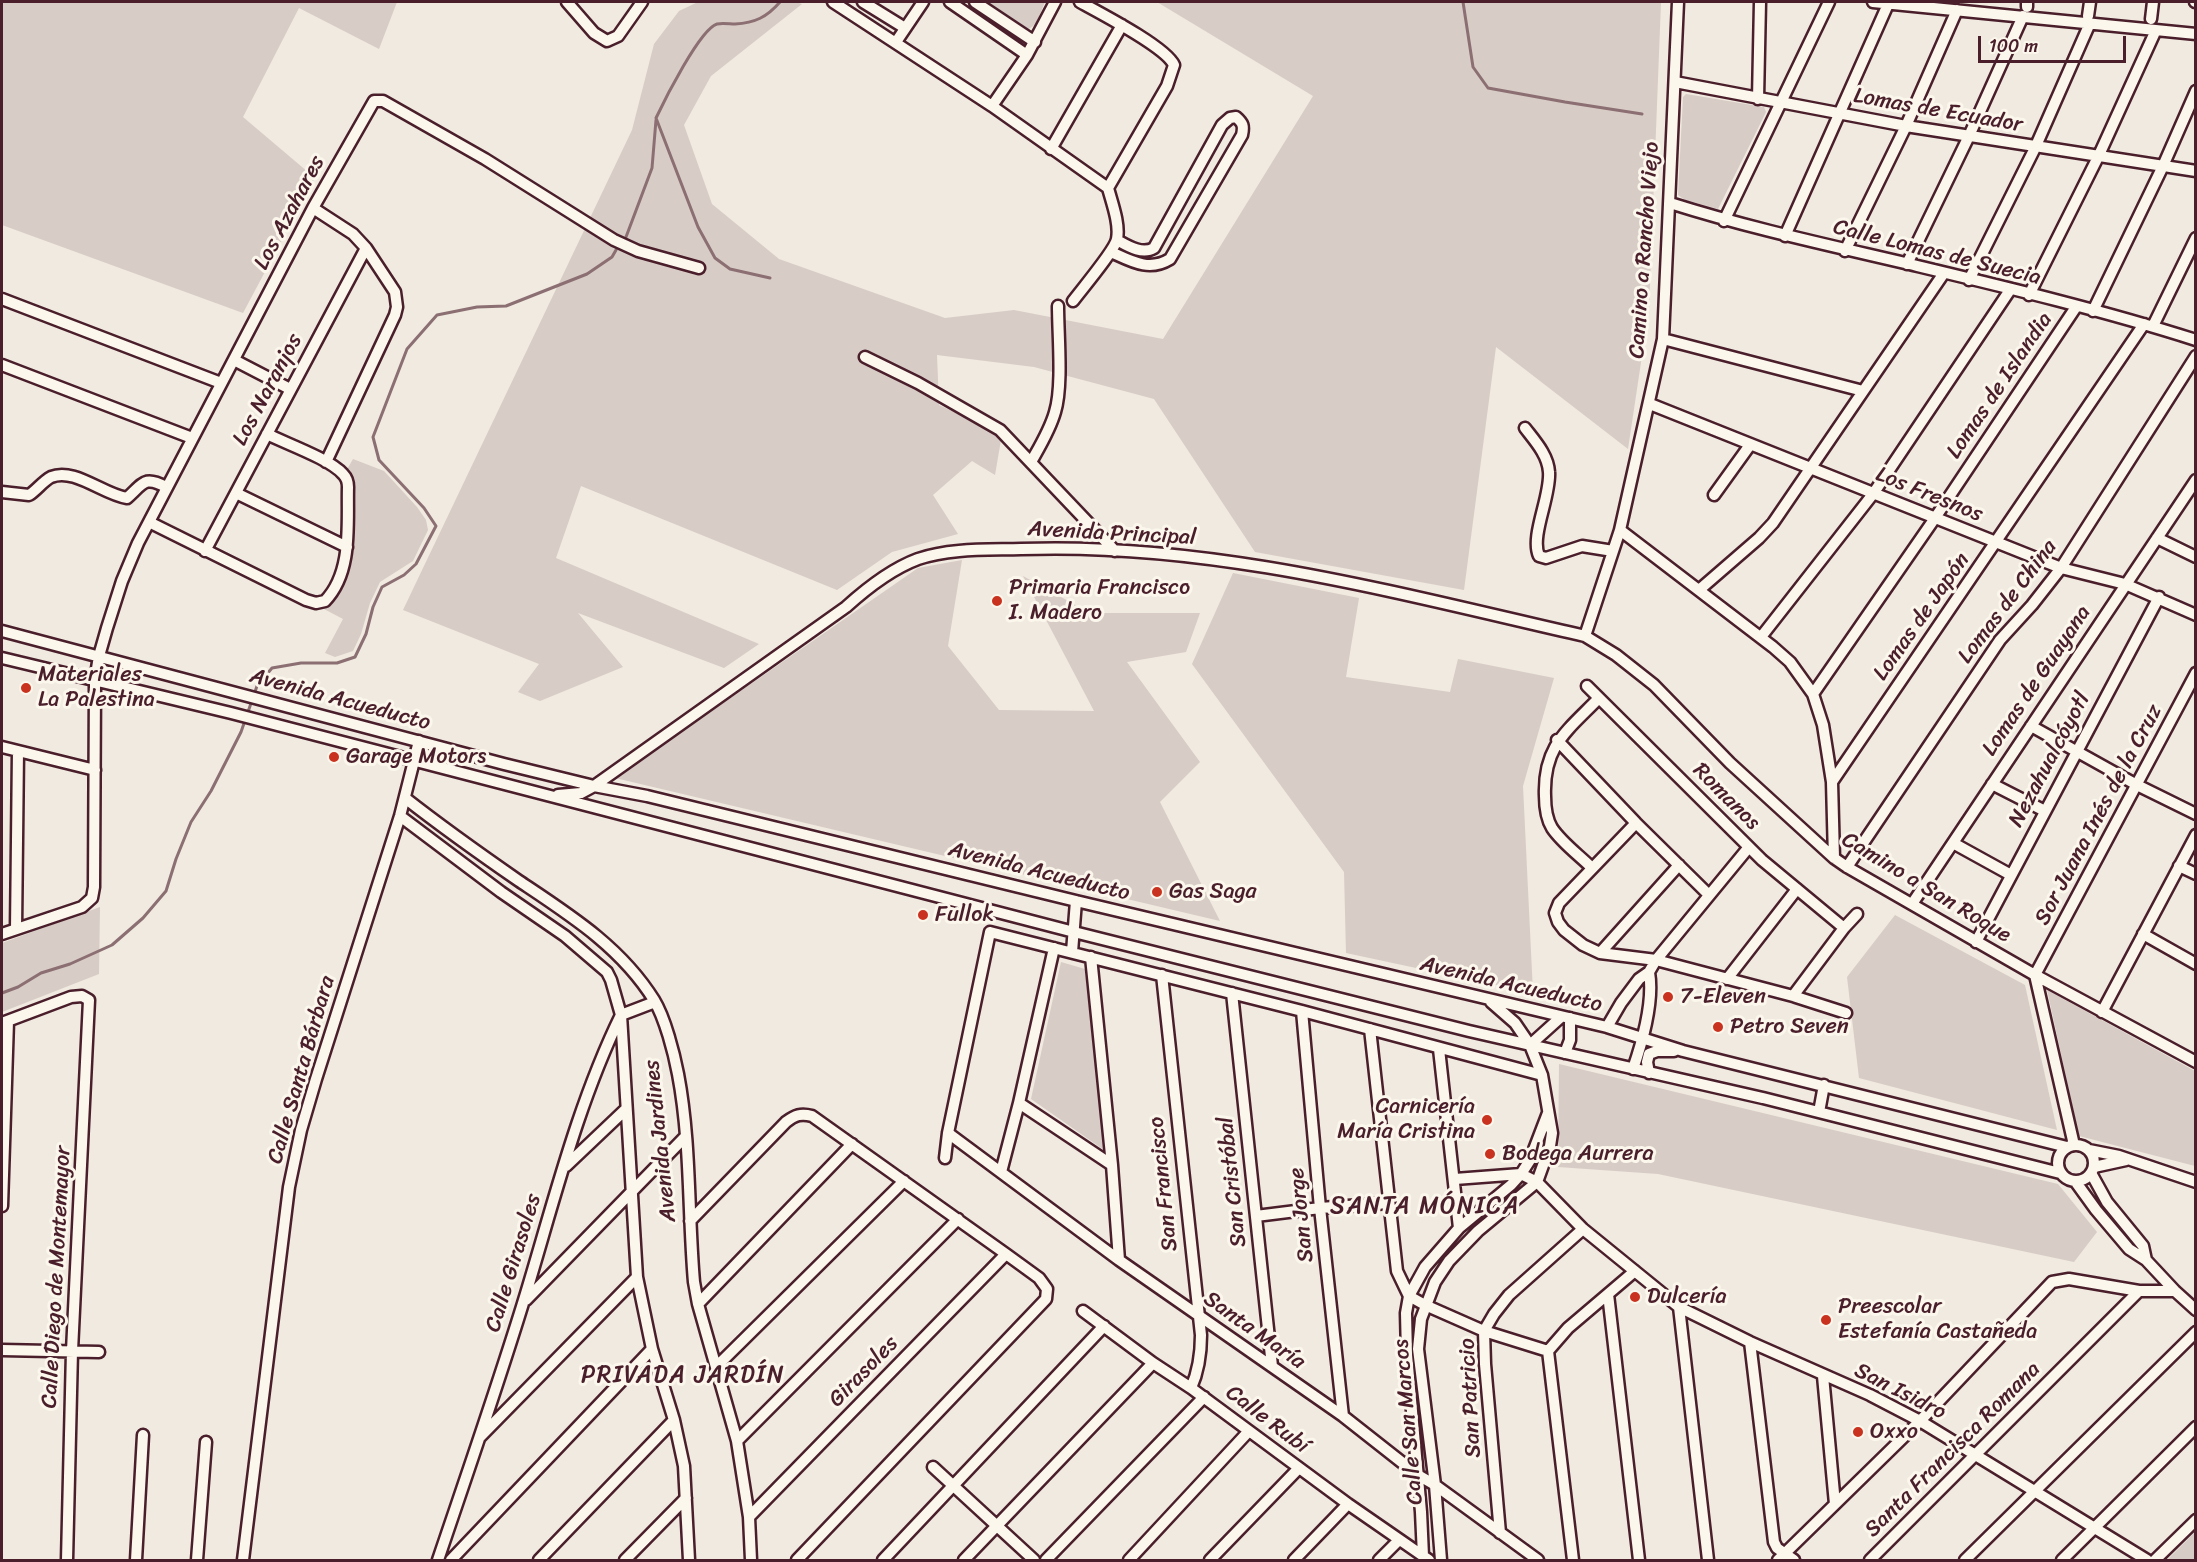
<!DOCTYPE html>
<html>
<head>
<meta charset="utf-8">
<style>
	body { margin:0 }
	#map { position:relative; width:2197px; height:1562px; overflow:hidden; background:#f0eae0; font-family:Sriracha,sans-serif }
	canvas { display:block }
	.frame { position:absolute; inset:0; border:3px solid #4a1f2b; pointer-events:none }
	.scale { position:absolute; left:1978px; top:36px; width:148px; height:27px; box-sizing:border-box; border:3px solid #4a1f2b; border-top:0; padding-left:8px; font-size:18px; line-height:21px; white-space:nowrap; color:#4a1f2b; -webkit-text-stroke:4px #fbf7ec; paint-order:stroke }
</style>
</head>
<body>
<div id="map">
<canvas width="2197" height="1562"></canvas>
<div class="frame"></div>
<div class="scale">100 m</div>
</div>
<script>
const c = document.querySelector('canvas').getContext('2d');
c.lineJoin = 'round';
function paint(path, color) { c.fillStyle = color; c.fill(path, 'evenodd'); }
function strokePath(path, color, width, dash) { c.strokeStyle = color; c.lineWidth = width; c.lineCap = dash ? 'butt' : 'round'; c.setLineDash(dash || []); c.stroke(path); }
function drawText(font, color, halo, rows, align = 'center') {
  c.font = font + ' Sriracha,sans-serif'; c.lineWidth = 6; c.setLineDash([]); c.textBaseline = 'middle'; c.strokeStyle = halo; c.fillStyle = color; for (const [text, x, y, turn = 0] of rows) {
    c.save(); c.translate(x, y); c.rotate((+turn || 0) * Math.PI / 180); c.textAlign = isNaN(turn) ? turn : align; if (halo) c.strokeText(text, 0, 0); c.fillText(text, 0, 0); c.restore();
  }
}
paint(new Path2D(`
	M 2,2 L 397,2 L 379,49 L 299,8 L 243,117 L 315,178 L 243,313 L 2,225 Z
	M 698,2 L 796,2 L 802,4 L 711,76 L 684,125 L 712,204 L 779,259 L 945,318 L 1014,310 L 1163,339 L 1313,96 L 1157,2 L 1661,2 L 1649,309 L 1628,449 L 1496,347 L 1464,590 L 1255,552 L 1154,399 L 1034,367 L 937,355 L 939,405 L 1002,434 L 995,475 L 972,461 L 933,495 L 958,534 L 892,552 L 837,590 L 581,486 L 556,558 L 759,644 L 724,668 L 578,613 L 623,667 L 540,701 L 518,692 L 539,664 L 403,610 L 632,130 L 654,44 L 679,11 Z
	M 984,2 L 1045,2 L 1036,24 L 1026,31 L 1021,29 Z
	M 1686,94 L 1764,107 L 1766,112 L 1718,209 L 1685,200 L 1678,195 L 1683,97 Z
	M 353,459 L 384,471 L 417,507 L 426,520 L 428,530 L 413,561 L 380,582 L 370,603 L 361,634 L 353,651 L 335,657 L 325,653 L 343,619 L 324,609 L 339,576 L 347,547 L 344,475 Z
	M 962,560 L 948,646 L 999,710 L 1094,711 L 1023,576 L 1090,613 L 1200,613 L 1186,652 L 1127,662 L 1200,762 L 1160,802 L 1220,921 L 615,778 L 918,568 Z
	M 1233,573 L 1359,598 L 1346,677 L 1450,692 L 1458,659 L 1554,678 L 1523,786 L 1533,993 L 1346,953 L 1344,872 L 1192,664 Z
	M 100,907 L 99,974 L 2,1012 L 2,943 Z
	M 1895,915 L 2025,985 L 2057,1130 L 1859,1078 L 1847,977 Z
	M 1061,962 L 1085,969 L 1104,1150 L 1031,1099 Z
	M 2047,990 L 2195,1071 L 2195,1166 L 2079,1136 Z
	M 1559,1064 L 2058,1184 L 2097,1232 L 2074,1262 L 1658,1174 L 1558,1167 Z
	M 2195,1532 L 2195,1560 L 2167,1560 Z`), '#d8ccc6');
strokePath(new Path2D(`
	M 1463,2 L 1473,67 L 1488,88 L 1565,102 L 1642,114
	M 626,237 L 652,168 L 656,120
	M 770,278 L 730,269 L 715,258 L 698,227 L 656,118 C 664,101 700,29 717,24 C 722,23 730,24 735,24 C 755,23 767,17 780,2
	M 2,993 L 18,987 L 41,973 L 70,964 L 112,945 L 143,918 L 166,891 L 176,859 L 191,822 L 211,791 L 241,732 L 257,686 L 272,668 L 301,663 L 337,663 L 355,657 L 366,634 L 373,607 L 382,587 L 404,575 L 416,564 L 436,526 L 424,508 L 379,460 L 373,437 L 407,349 L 437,315 L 477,307 L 506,306 L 587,274 L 612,257 L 616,250`), '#8c6f72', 3);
const minor = new Path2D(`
	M 567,2 L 594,33 L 607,41 L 618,36 L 642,2
	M 833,2 L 992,106 L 1108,188
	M 863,2 L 905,28
	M 950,2 L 1027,55
	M 975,2 L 1035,42
	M 1080,2 C 1100,13 1166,47 1174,65 L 1167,86 L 1108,188
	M 1873,2 L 2196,34
	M 2195,2 L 2196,2
	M 2027,7 L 2027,2
	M 2088,16 L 2090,2
	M 2151,19 L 2153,2
	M 896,42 L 923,2
	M 1675,82 L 1906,126 L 2196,171
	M 1758,99 L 1760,2
	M 992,106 L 1027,55 L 1055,2
	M 1051,149 L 1122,25
	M 1670,203 C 1749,228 1828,245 1909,264 C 2005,287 2102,310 2196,340
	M 313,208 L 353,234 L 366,248 L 395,292 L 397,307 L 395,315 L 326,462
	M 1724,221 L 1829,2
	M 1785,236 L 1889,2
	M 1845,251 L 1906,126 L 1957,10
	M 1111,252 C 1131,261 1149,272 1170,259 L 1242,135 C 1244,126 1243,123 1236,117 L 1230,118 L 1222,125 L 1154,248 C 1142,255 1128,246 1117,240
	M 1907,264 L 1969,136 L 2023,16
	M 1969,280 L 2035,148 L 2090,23
	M 2029,295 L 2099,155 L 2156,30
	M 2,299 L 221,383
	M 1073,301 C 1082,289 1115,250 1117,239 C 1120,224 1112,203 1108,188
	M 2093,311 L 2163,166 L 2196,91
	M 2153,326 L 2196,238
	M 1663,339 L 1863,391
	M 865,357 L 918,383 L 1000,430 L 1115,551
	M 234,360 L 290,389
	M 2,365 L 192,438
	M 1650,404 L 2061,568 L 2125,584 L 2196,615
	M 1525,428 C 1535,441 1548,455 1549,472 C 1551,496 1530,536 1539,556 L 1546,558 L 1582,546 L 1613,551
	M 1031,462 C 1040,446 1050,430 1055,412 C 1063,386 1058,335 1058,306
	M 2,492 L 29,495 C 37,490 42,482 51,477 C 74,467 104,495 127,498 C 143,484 144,475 166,487
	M 236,493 L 347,547
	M 1714,495 L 1750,445
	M 149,522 L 306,600 L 316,603 L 325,601 C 353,572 347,524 348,487 C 348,482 347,478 343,474 C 330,459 287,444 267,434
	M 1620,530 L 1773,647 L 1790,662 L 1813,694 L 1823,725 L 1832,782 L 1834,858
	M 2157,538 L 2196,557
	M 205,551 L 366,248
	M 1699,590 L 1759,538 L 1773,523 L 1944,273
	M 2,631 L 504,764 L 594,786 L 647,796 L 1076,901 L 1607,1027 L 1683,1051 L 2067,1147
	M 1585,636 L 1620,530 L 1663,339 L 1678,2
	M 1761,637 L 1873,494 L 2010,290
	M 2,658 L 231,713 L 1074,932 L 1469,1031 L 1763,1098 L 2060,1173
	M 1587,686 L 1762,860 L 1844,928
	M 1813,694 L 1935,518 L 2076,307
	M 2031,726 L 2137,785 L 2196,814
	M 1557,740 L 1636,823 L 1709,895
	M 2,747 L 95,770
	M 1832,782 L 2144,324
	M 1992,784 L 2045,811
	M 558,795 L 581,793 L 594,786 L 846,607 C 867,588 891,569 918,559 C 950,548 988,550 1021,549 C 1213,542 1400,594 1585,636 L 1616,655 L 1654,685 L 1730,763 L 1834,858 L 1847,867 L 2035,975 L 2196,1062
	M 405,798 C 442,827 480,854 519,881 C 570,915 621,947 654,1000 C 665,1018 674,1053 678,1074 C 691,1142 688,1213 694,1282 L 698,1304 L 737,1441 L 749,1517 L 751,1560
	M 400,816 L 501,892 L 565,936 L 607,972 L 611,980 L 621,1015 L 637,1277 L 652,1349 L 674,1420 L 684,1466 L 689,1560
	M 1636,823 L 1559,903 L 1555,913 L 1558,922 L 1564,930 L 1583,945 L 1600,953 L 1656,960 L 1793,996 L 1846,1013
	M 1953,843 L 2011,875
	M 2179,866 L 2196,874
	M 1847,867 L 2000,640 L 2032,605 L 2061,568 L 2196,356
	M 1592,868 C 1579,855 1562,843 1552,828 C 1546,818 1545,807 1545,796 C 1543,746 1567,731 1599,698
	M 1912,904 L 2196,480
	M 16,929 L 18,751
	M 2,934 L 82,907 L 92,898 L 94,887 L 95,681 L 99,656 L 107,628 L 122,581 L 138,543 L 313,208 L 374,101 L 383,101 L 485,159 L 614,240 L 638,251 L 699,268
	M 2143,934 L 2196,964
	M 1976,942 L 2159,597
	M 1072,952 L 1076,901
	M 1600,953 L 1679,865
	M 1091,957 L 1112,1165 L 1119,1260
	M 1162,975 L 1201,1335 C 1201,1354 1199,1370 1191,1388
	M 2035,975 L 2196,673
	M 2035,975 L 2074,1145
	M 1727,979 L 1797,889
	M 1232,993 L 1272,1366
	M 1793,996 L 1844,928 L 1857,914
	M 1302,1011 L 1320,1208 L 1343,1416
	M 2102,1012 L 2196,835
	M 2,1023 L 71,997 L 82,996 L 89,1000 L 72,1351 L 67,1560
	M 1607,1027 L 1621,1003 L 1639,979 L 1649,972 L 1656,960 L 1749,847
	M 1370,1029 L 1397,1271 L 1409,1296 L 1425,1305 L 1484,1331 L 1548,1351
	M 1530,1045 L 1561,1017
	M 1439,1049 L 1459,1228
	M 1565,1053 L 1570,1040 L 1570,1018
	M 1633,1069 C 1643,1040 1654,1001 1649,972
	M 1649,1073 L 1647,1062 L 1649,1054 L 1657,1051 L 1674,1051
	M 1019,1103 L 1112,1165
	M 1819,1112 L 1824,1085
	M 948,1133 L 1119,1260 L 1343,1416 L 1418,1475 L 1435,1485 L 1538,1560
	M2058 1163a18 18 0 1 1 36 0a18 18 0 1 1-36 0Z
	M 2089,1150 L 2119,1156 L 2196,1182
	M 945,1158 L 948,1133 L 990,932 L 1302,1011 L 1542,1075
	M 566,1166 L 625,1110
	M 2094,1167 L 2126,1160
	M 1001,1172 L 1019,1103 L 1054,948
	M 2091,1173 L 2107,1202 L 2143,1246 L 2146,1260
	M 1455,1179 L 1521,1174 L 1537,1182 L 1583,1229 L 1679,1307 L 1750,1342 L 1870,1395 L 1920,1421 L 2147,1560
	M 2075,1181 L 2096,1210 L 2129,1249 L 2146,1260 L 2175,1291 L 2196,1310
	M 2,1206 L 8,1021
	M 1256,1216 L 1320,1208 L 1389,1203
	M 690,1221 L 786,1122 C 795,1115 801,1113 812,1116 L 1006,1254 L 1039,1278 L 1047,1289 L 1046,1299 L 797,1560
	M 1608,1294 L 1639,1560
	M 526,1300 L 685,1137
	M 698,1304 L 852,1144
	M 1679,1307 L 1708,1560
	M 1083,1311 L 1153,1363 L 1191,1388 L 1348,1504 L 1429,1560
	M 1750,1342 L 1774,1542 L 1777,1548 L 1794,1560
	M 2,1350 L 99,1352
	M 1548,1351 L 1573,1560
	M 1548,1351 L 1568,1328 L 1635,1271
	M 717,1366 L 904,1181
	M 1823,1376 L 1835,1504
	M 480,1437 L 637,1277
	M 737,1441 L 958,1219
	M 933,1467 L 1034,1560
	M 749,1517 L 1006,1254
	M 1500,1533 L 1485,1364 L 1484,1331 L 1494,1314 L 1509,1295 L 1583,1229
	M 1423,1556 L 1421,1512 L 1407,1355 L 1406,1313 L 1409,1296 L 1425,1267 L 1459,1228 L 1511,1185 L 1521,1174 L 1530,1160 L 1548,1113
	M 136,1560 L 143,1435
	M 197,1560 L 206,1442
	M 243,1560 L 289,1187 L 301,1130 L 316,1079 L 400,816 L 419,741
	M 438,1560 C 467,1474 497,1388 524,1300 C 553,1205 577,1105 621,1015 L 655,1002
	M 451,1560 L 652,1349
	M 539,1560 L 674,1420
	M 625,1560 L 686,1498
	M 883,1560 L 1104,1326
	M 964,1560 L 1153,1363
	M 1046,1560 L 1204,1397
	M 1129,1560 L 1249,1431
	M 1210,1560 L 1299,1468
	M 1294,1560 L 1348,1504
	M 1379,1560 L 1399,1540
	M 1441,1560 L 1435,1485 L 1418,1349 L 1421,1319 L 1435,1282 L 1449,1261 L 1478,1231 L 1537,1182 L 1550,1146 L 1552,1133 L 1542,1075 L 1530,1045 L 1515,1023 L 1491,1002
	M 1778,1560 L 1920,1421 L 2052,1282 L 2069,1279 L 2139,1291 L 2175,1291
	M 1870,1560 L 2139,1291
	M 1965,1560 L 2196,1332
	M 2062,1560 L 2196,1427
	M 2155,1560 L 2196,1520`);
strokePath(minor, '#4a1f2b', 15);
strokePath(minor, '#fbf7ec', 10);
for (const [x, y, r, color] of [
	[997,601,6,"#c8321e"],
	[26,688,6,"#c8321e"],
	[334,757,6,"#c8321e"],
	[1157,892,6,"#c8321e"],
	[923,915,6,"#c8321e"],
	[1668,997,6,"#c8321e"],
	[1718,1027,6,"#c8321e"],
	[1487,1120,6,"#c8321e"],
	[1490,1154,6,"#c8321e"],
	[1635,1297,6,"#c8321e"],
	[1826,1320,6,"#c8321e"],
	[1858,1432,6,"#c8321e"]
]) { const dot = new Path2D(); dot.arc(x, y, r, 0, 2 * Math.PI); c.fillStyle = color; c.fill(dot); strokePath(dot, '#fbf7ec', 2); }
drawText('22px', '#4a1f2b', '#fbf7ec', [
	["Lomas de Ecuador",1938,111,10],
	["Los Azahares",290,213,-62],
	["Camino a Rancho Viejo",1645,250,-86],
	["Calle Lomas de Suecia",1937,253,14],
	["Lomas de Islandia",2000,386,-56],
	["Los Naranjos",268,390,-62],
	["Los Fresnos",1929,495,22],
	["Avenida Principal",1112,534,3],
	["Lomas de China",2008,602,-53],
	["Lomas de Japón",1922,617,-55],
	["Lomas de Guayana",2037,681,-56],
	["Avenida Acueducto",340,700,15],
	["Nezahualcóyotl",2050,760,-62],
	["Romanos",1726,797,45],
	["Sor Juana Inés de la Cruz",2099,815,-62],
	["Avenida Acueducto",1039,872,14],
	["Camino a San Roque",1926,888,31],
	["Avenida Acueducto",1511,985,13],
	["Calle Santa Bárbara",302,1070,-74],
	["Avenida Jardines",661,1141,-96],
	["San Cristóbal",1233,1182,-96],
	["San Francisco",1164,1184,-96],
	["San Jorge",1302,1215,-96],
	["Calle Girasoles",514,1263,-73],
	["Calle Diego de Montemayor",57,1277,-87],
	["Santa María",1254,1331,35],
	["Girasoles",864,1372,-46],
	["San Isidro",1900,1392,27],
	["San Patricio",1471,1398,-93],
	["Calle Rubí",1267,1420,37],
	["Calle San Marcos",1409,1422,-95],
	["Santa Francisca Romana",1953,1450,-45]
]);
drawText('22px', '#4a1f2b', '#fbf7ec', [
	["Primaria Francisco",1009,588],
	["I. Madero",1009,613],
	["Materiales",38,675],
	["La Palestina",38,700],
	["Garage Motors",346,757],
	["Gas Saga",1169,892],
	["Fullok",935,915],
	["7-Eleven",1680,997],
	["Petro Seven",1730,1027],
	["Carnicería",1475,1107,"right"],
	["María Cristina",1475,1132,"right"],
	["Bodega Aurrera",1502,1154],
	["Dulcería",1647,1297],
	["Preescolar",1838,1307],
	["Estefanía Castañeda",1838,1332],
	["Oxxo",1870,1432]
], 'left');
c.letterSpacing = '1.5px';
drawText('24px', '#4a1f2b', '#fbf7ec', [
	["SANTA MÓNICA",1425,1207],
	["PRIVADA JARDÍN",683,1376]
]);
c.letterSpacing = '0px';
</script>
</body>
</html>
